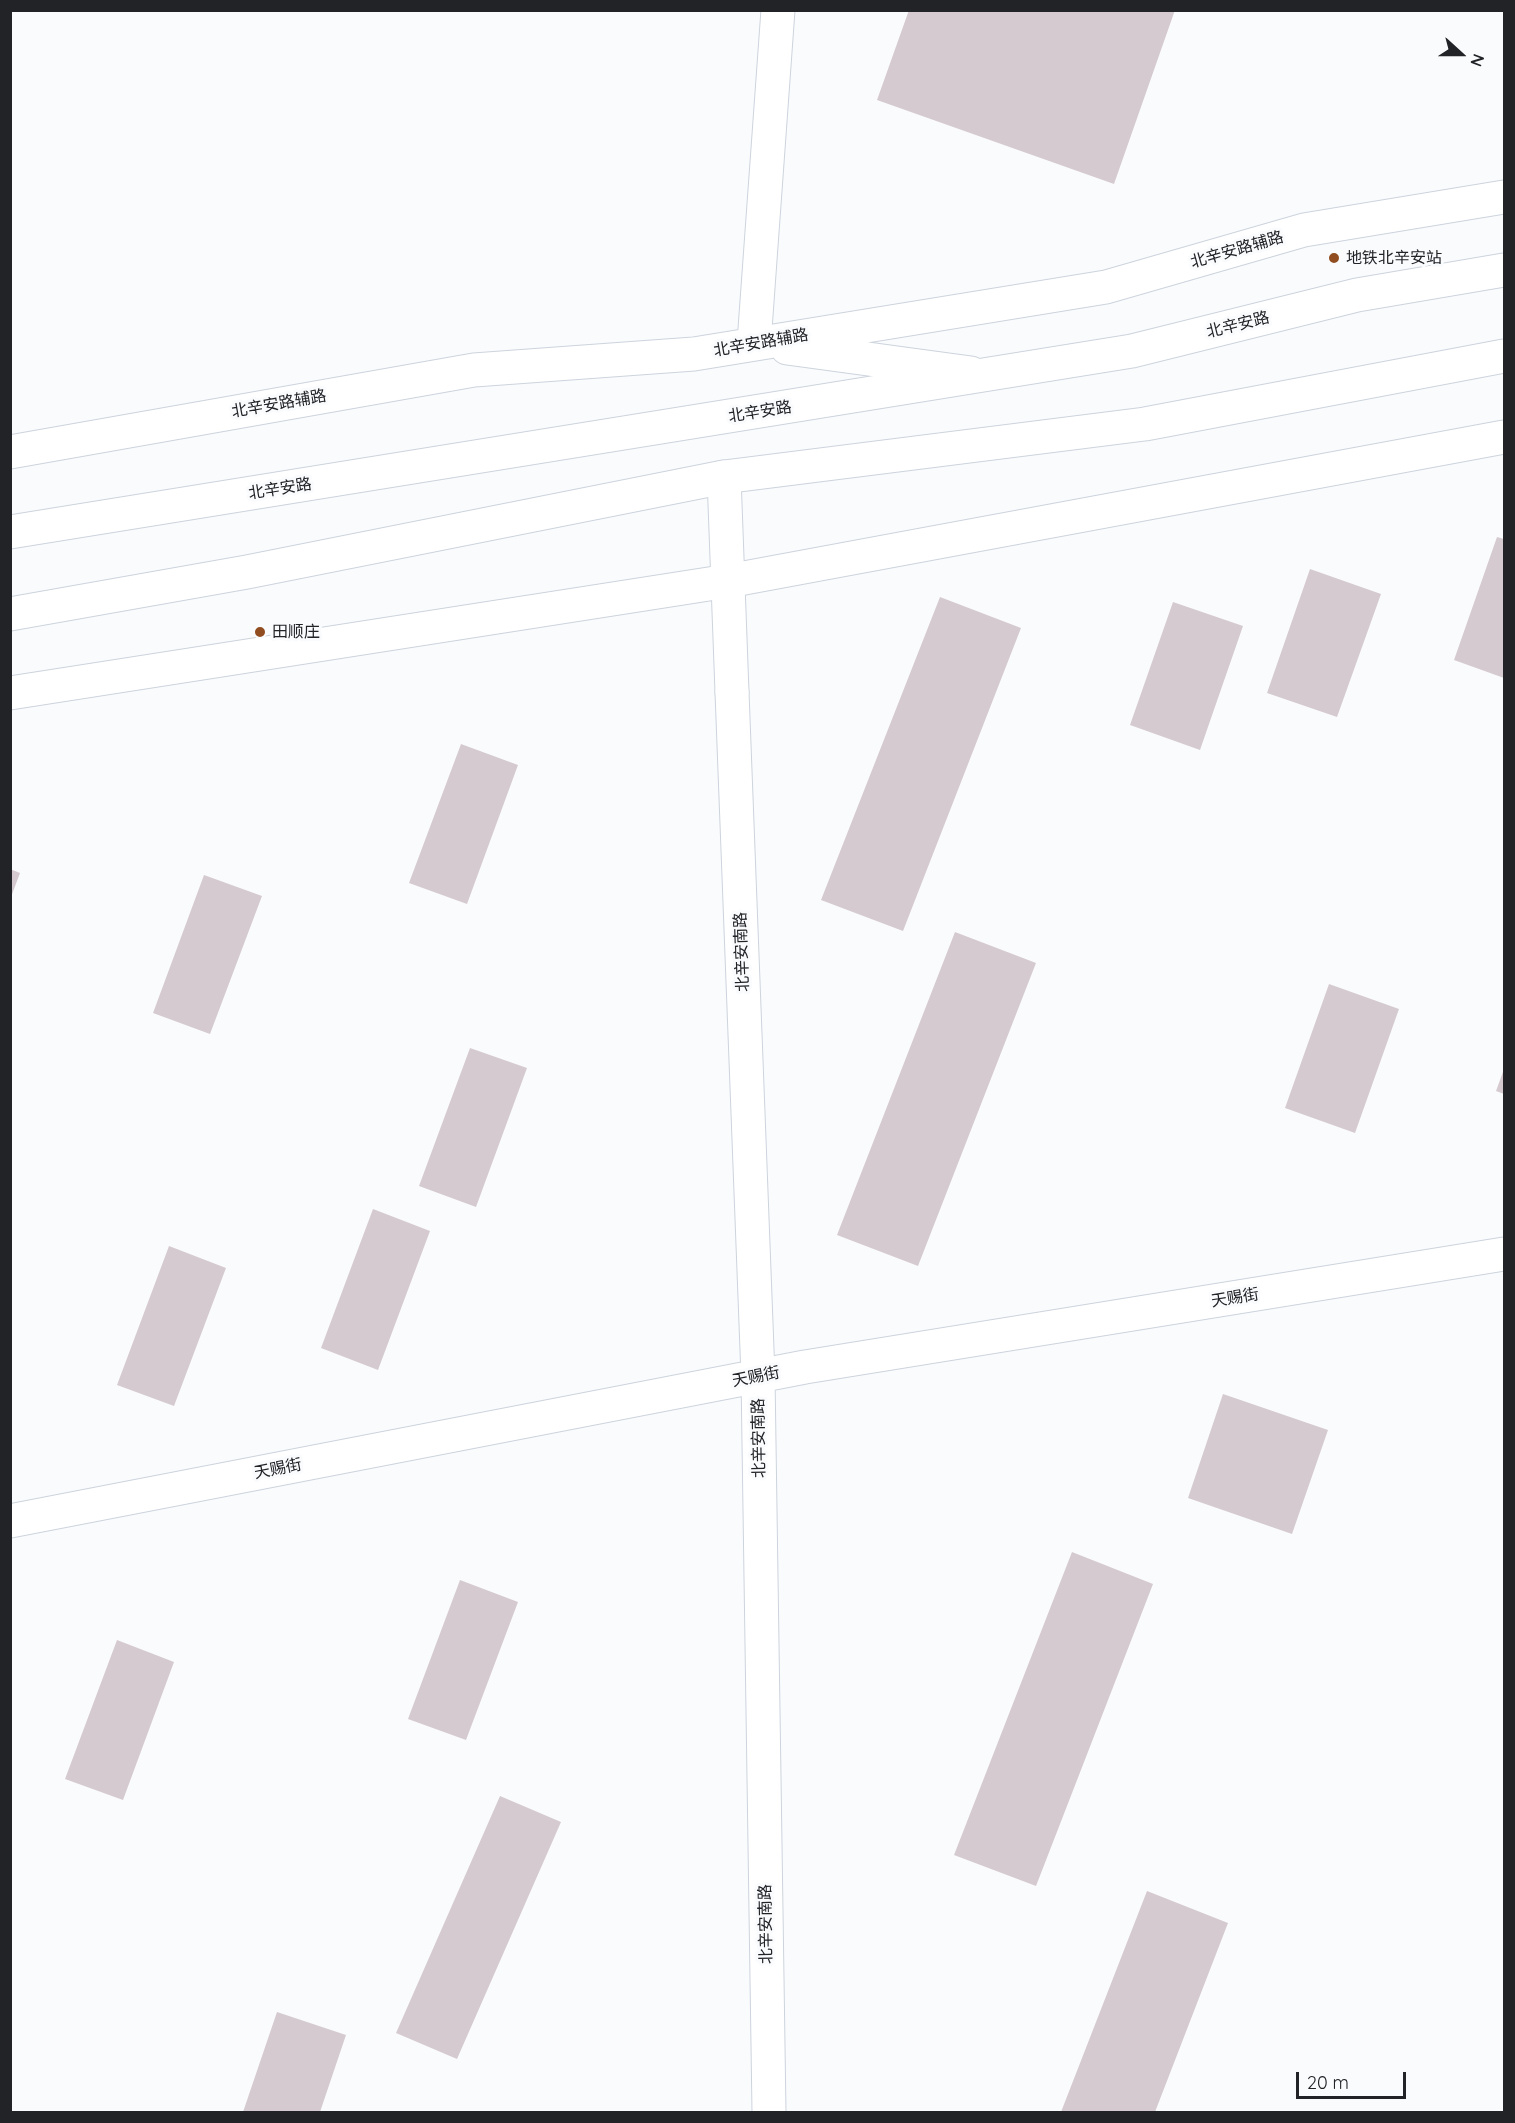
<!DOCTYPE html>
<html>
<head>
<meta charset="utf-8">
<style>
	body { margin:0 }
	#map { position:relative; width:1515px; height:2123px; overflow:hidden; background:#fafbfd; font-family:Quicksand,sans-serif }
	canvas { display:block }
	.frame { position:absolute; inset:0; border:12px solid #212327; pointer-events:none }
	.north { position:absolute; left:1431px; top:24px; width:60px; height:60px; -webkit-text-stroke:4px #fafbfd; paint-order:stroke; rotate:111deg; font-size:16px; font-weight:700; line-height:24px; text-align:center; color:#212327 }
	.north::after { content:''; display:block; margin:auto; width:21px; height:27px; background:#212327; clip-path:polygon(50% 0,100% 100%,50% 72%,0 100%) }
	.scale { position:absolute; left:1296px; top:2072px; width:110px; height:27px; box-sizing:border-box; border:3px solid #212327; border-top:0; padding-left:8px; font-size:18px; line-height:21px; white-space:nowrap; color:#212327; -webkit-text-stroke:4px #fafbfd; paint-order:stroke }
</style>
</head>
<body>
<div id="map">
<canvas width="1515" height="2123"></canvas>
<div class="frame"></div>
<div class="north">N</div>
<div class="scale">20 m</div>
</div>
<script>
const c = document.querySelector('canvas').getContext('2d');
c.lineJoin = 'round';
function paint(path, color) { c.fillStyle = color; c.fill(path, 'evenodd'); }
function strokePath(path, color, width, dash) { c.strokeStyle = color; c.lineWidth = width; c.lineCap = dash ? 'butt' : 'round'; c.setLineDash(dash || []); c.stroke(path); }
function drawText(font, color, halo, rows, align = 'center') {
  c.font = font + ' Quicksand,"Noto Sans SC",sans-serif'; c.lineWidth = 6; c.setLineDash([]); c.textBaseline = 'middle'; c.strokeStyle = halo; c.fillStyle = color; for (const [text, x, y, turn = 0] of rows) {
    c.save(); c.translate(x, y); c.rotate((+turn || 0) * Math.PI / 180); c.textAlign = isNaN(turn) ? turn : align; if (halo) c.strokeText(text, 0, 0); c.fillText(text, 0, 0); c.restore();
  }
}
paint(new Path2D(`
	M 909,10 L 1175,10 L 1114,184 L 877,100 Z
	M 1497,537 L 1504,539 L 1504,678 L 1454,660 Z
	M 1310,569 L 1381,594 L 1337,717 L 1267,693 Z
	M 940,597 L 1021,628 L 903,931 L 821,900 Z
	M 1173,602 L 1243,626 L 1200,750 L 1130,725 Z
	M 461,744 L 518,765 L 467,904 L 409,883 Z
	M 10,869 L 20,873 L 11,897 L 10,896 Z
	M 204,875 L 262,896 L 210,1034 L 153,1013 Z
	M 955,932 L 1036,963 L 918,1266 L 837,1235 Z
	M 1329,984 L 1399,1009 L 1355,1133 L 1285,1108 Z
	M 470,1048 L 527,1068 L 476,1207 L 419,1186 Z
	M 1504,1069 L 1504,1094 L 1496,1091 Z
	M 373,1209 L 430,1231 L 378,1370 L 321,1348 Z
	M 169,1246 L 226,1268 L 174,1406 L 117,1385 Z
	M 1223,1394 L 1328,1430 L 1292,1534 L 1188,1498 Z
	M 1072,1552 L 1153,1584 L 1036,1886 L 954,1855 Z
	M 460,1580 L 518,1602 L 466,1740 L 408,1719 Z
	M 117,1640 L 174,1662 L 123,1800 L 65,1779 Z
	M 500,1796 L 561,1822 L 457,2059 L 396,2033 Z
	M 1147,1891 L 1228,1923 L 1155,2112 L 1061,2112 Z
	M 277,2012 L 346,2035 L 320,2112 L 243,2112 Z`), '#d5cacf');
const street = new Path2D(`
	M 754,343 L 778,10
	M 724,477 L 732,692`);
const secondary = new Path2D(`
	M 787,348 L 971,373
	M 10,452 L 474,370 L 694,354 L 1106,287 L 1304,230 L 1504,197
	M 732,692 L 758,1376 L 769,2112
	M 10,693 L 728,581 L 1504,437
	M 10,1521 L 805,1367 L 1504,1254`);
const primary = new Path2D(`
	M 10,532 L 1132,351 L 1357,295 L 1504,270
	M 10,614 L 247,572 L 724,477 L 1145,424 L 1504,356`);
strokePath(street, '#cdd4dd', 35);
strokePath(secondary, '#cdd4dd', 35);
strokePath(primary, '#cdd4dd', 35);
strokePath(street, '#fff', 33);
strokePath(secondary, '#fff', 33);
strokePath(primary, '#fff', 33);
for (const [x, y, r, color] of [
	[1334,258,6,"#914d20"],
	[260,632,6,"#914d20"]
]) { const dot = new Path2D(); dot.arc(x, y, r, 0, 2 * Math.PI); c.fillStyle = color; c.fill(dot); strokePath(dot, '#fafbfd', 2); }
drawText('16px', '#212327', '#fafbfd', [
	["北辛安路辅路",1237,250,-16],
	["北辛安路",1238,325,-14],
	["北辛安路辅路",761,343,-10],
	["北辛安路辅路",279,404,-10],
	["北辛安路",760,412,-9],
	["北辛安路",280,489,-9],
	["北辛安南路",742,952,-92],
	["天赐街",1235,1298,-9],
	["天赐街",756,1377,-11],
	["北辛安南路",759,1438,-91],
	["天赐街",278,1469,-11],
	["北辛安南路",766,1924,-91]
]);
drawText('16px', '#212327', '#fafbfd', [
	["地铁北辛安站",1346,258],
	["田顺庄",272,632]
], 'left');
</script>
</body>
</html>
